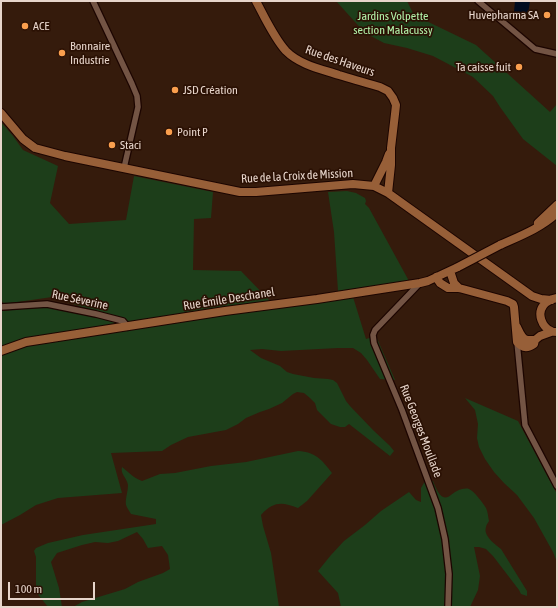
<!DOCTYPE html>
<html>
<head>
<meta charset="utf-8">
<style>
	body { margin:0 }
	#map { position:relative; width:558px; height:608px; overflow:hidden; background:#351b0c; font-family:"Asap Condensed",sans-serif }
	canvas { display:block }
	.frame { position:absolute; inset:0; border:2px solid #e7d5cb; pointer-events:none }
	.scale { position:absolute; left:8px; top:582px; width:87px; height:18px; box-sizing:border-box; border:2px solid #e7d5cb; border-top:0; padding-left:5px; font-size:12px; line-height:14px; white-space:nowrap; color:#e7d5cb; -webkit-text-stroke:3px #2b1104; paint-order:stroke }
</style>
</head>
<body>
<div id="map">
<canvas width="558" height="608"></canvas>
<div class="frame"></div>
<div class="scale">100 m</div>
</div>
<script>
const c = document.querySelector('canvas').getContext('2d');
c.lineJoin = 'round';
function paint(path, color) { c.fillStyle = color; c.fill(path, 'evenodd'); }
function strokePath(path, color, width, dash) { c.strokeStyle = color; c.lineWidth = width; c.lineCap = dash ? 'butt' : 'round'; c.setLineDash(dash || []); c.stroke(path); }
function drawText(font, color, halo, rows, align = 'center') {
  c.font = font + ' "Asap Condensed",sans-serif'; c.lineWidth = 3.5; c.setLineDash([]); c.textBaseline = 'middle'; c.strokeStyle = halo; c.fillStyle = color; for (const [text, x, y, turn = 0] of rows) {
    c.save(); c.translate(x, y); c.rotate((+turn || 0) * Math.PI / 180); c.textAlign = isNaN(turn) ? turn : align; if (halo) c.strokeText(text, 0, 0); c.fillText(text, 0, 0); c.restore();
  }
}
paint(new Path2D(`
	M 336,1 L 407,1 L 414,15 L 476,45 L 550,112 L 557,104 L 557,166 L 523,139 L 500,107 L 493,96 L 473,77 L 433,56 L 407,48 L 384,43 L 365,33 Z
	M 1,122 L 13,136 L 23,150 L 58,166 L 50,203 L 69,224 L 126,220 L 134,176 L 213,192 L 211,218 L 194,219 L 193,270 L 241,271 L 271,302 L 131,323 L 52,297 L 4,304 L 1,300 Z
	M 347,191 L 356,193 L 365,198 L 366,201 L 365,204 L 369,208 L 409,281 L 338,291 L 334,232 L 328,192 Z
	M 353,297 L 366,339 L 376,336 L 395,380 L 380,379 L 367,360 L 361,353 L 353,348 L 338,348 L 281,351 L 262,349 L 250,350 L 261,358 L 280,366 L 287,372 L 293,374 L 314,378 L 328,379 L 333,380 L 337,383 L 346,401 L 350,406 L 373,430 L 390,446 L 394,451 L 390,456 L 349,424 L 345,427 L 340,427 L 331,424 L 317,410 L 315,403 L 310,398 L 304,393 L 297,392 L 293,394 L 282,403 L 269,409 L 260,412 L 246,418 L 238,424 L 226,430 L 188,437 L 171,445 L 162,451 L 111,453 L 122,493 L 58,498 L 36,505 L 20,515 L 1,525 L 1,353 L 31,344 L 271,308 Z
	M 53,306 L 87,314 L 114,322 L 115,324 L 28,339 L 1,346 L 1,311 Z
	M 465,398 L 518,421 L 557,494 L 557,562 L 553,552 L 534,518 L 517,495 L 504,483 L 494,472 L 485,459 L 479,447 L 477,438 L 478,424 L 475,410 Z
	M 298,451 C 316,452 322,460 332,473 L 307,501 L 298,508 C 282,502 274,501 261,515 L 263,526 L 271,553 L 279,607 L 73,607 L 82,602 L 125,589 L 138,582 L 163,573 L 170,569 L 168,555 L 162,546 L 148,548 L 143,539 L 137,532 L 118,541 L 108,543 L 95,542 L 82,545 L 57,553 L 51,562 L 59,588 L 62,607 L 48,607 L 36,592 L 36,557 L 34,551 L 36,548 L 48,543 L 83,535 L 156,524 L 156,519 L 131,514 C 130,512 127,508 126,505 C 125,499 128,492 128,485 C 127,478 120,474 122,467 C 130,473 132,477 142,481 L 160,474 L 175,473 L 211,466 L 246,462 Z
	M 425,481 L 433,481 C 435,486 438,494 443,497 C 449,499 452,493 457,491 C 460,489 466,488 469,489 C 474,491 483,503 486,508 C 488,512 488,517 489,521 C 488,523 486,525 486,527 C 483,536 495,544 501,549 L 527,591 L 527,596 L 521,594 L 519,590 L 493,556 L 486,549 L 479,547 L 474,547 L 480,576 L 478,590 L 470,607 L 341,607 L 338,593 L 318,571 L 331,555 L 344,541 L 365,525 L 381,511 L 409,492 L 416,500 L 421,502 L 421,488 Z`), '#1d3e1a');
paint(new Path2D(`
	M 515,1 L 530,1 L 528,14 L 514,12 Z`), '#000b1f');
const street = new Path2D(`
	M 93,1 L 132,84 L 137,96 L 138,107 L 124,168
	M 478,1 L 535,49 L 557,54
	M 420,283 L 375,330 L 373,335 L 374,343 L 402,410 L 438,508 L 445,539 L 449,574 L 448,607
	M 1,307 L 47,304 L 96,314 L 123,321 L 128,327
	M 517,342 L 525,425 L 557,486`);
const secondary = new Path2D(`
	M 256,1 C 264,16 274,38 286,51 C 300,65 321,69 339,75 C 352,79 366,83 380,87 L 388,91 L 393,98 L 396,105 L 395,114 L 391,148 L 391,165 L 388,193
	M 1,113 L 23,139 L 35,148 L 65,156 L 240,192 L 256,192 L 353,184 L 374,186 L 388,193 L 532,296 L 541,299 L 551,300
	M 374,186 L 386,162 L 389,154
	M 538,223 L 557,205
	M 500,245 C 520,236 541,228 557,213
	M 450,271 L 454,283 L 459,288
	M 436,277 L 440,283 L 448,288 L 459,288 L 507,301 L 513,304 L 514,307 L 517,342 C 522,348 527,349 534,344 L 535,340 L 540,336 L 551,332
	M 557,298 C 552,299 546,301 543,306 C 537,314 542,327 551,331 C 552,332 556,332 557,332
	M 517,327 C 519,331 522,340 528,340 C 530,340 533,340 535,340
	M 1,351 L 26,342 L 225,311 L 317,299 L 420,283 L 428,281 L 458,267`);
strokePath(street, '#1c0500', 8);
strokePath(secondary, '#1c0500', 10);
strokePath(street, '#735444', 5.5);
strokePath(secondary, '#975f38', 8);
const secondaryBridge = new Path2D(`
	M 458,267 L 500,245`);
strokePath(secondaryBridge, '#1c0500', 10, []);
strokePath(secondaryBridge, '#975f38', 8);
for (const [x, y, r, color] of [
	[547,15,4,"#fa9f4e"],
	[25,26,4,"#fa9f4e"],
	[62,53,4,"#fa9f4e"],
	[519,67,4,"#fa9f4e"],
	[175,90,4,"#fa9f4e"],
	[169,132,4,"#fa9f4e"],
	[112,145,4,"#fa9f4e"]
]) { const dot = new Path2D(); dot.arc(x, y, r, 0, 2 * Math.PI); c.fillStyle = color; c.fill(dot); strokePath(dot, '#2b1104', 1.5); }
drawText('12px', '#e7d5cb', '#2b1104', [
	["Huvepharma SA",539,15,"right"],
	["ACE",33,26],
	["Bonnaire",70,46],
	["Industrie",70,60],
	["Ta caisse fuit",511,67,"right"],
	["JSD Création",183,90],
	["Point P",177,132],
	["Staci",120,145]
], 'left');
drawText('12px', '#b2f3aa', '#2b1104', [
	["Jardins Volpette",393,16],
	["section Malacussy",393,30]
]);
drawText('12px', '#e7d5cb', '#2b1104', [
	["Rue des Haveurs",340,61,19],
	["Rue de la Croix de Mission",297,176,-3],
	["Rue Émile Deschanel",229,299,-9],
	["Rue Séverine",80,300,12],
	["Rue Georges Moullade",421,431,69]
]);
</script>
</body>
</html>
